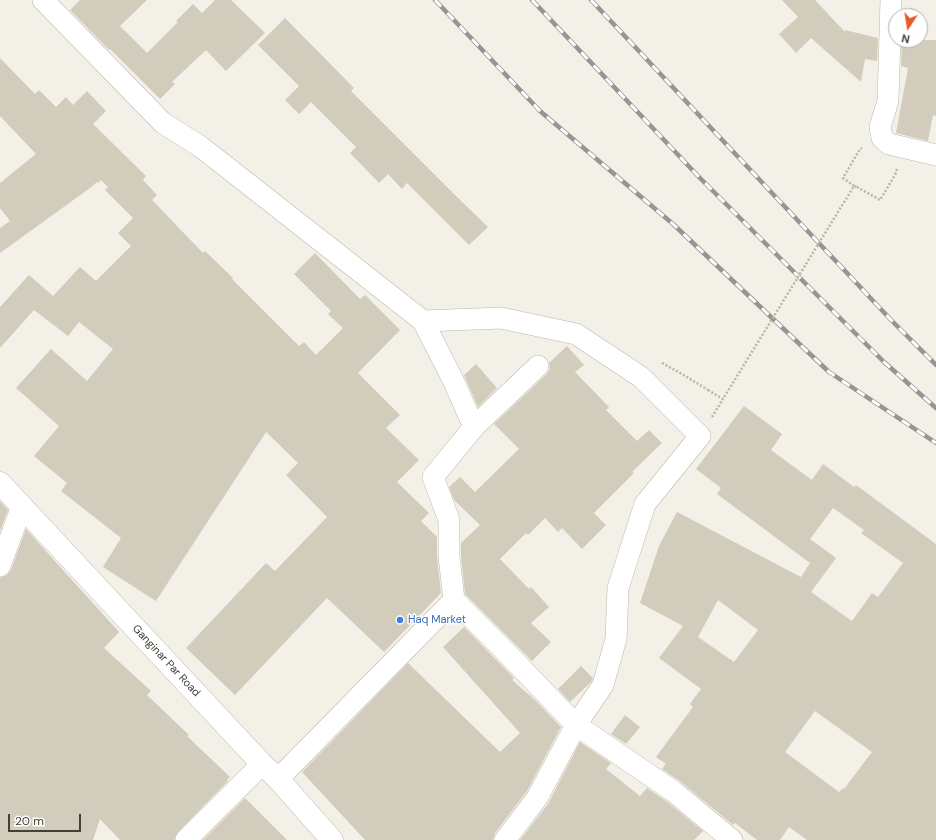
<!DOCTYPE html>
<html>
<head>
<meta charset="utf-8">
<style>
	body { margin:0 }
	#map { position:relative; width:936px; height:840px; overflow:hidden; background:#f2f0e7; font-family:"DM Sans",sans-serif }
	canvas { display:block }
	.north { position:absolute; left:888px; top:8px; width:40px; height:40px; box-sizing:border-box; background:#fff; border:1px solid #b4b3af; border-radius:50%; rotate:192deg; font-size:11px; font-weight:700; line-height:16px; text-align:center; color:#444036 }
	.north::after { content:''; display:block; margin:auto; width:14px; height:18px; background:#e85a27; clip-path:polygon(50% 0,100% 100%,50% 72%,0 100%) }
	.scale { position:absolute; left:8px; top:814px; width:73px; height:18px; box-sizing:border-box; border:2px solid #444036; border-top:0; padding-left:5px; font-size:12px; line-height:14px; white-space:nowrap; color:#444036; -webkit-text-stroke:3px #fff; paint-order:stroke }
</style>
</head>
<body>
<div id="map">
<canvas width="936" height="840"></canvas>
<div class="north">N</div>
<div class="scale">20 m</div>
</div>
<script>
const c = document.querySelector('canvas').getContext('2d');
c.lineJoin = 'round';
function paint(path, color) { c.fillStyle = color; c.fill(path, 'evenodd'); }
function strokePath(path, color, width, dash) { c.strokeStyle = color; c.lineWidth = width; c.lineCap = dash ? 'butt' : 'round'; c.setLineDash(dash || []); c.stroke(path); }
function drawText(font, color, halo, rows, align = 'center') {
  c.font = font + ' "DM Sans",sans-serif'; c.lineWidth = 3; c.setLineDash([]); c.textBaseline = 'middle'; c.strokeStyle = halo; c.fillStyle = color; for (const [text, x, y, turn = 0] of rows) {
    c.save(); c.translate(x, y); c.rotate((+turn || 0) * Math.PI / 180); c.textAlign = isNaN(turn) ? turn : align; if (halo) c.strokeText(text, 0, 0); c.fillText(text, 0, 0); c.restore();
  }
}
paint(new Path2D(`
	M 80,0 L 147,0 L 120,26 L 147,53 L 178,22 L 176,21 L 193,4 L 202,13 L 215,0 L 231,0 L 265,33 L 226,71 L 206,50 L 172,82 L 175,84 L 160,99 L 110,49 L 109,50 L 70,10 Z
	M 782,0 L 815,0 L 845,32 L 845,30 L 878,38 L 877,61 L 865,59 L 861,82 L 811,38 L 796,53 L 779,34 L 798,17 Z
	M 285,18 L 354,88 L 351,91 L 458,198 L 488,227 L 469,245 L 407,183 L 402,189 L 388,174 L 379,183 L 350,153 L 356,147 L 311,102 L 299,114 L 285,100 L 299,86 L 258,45 Z
	M 902,40 L 936,40 L 936,116 L 933,115 L 928,141 L 896,133 L 908,68 L 901,66 Z
	M 0,58 L 35,94 L 39,90 L 56,107 L 66,97 L 73,105 L 87,91 L 106,111 L 93,124 L 146,176 L 143,180 L 157,195 L 152,200 L 203,253 L 205,251 L 233,278 L 232,279 L 299,346 L 304,342 L 316,355 L 343,328 L 328,314 L 331,311 L 294,274 L 315,253 L 360,299 L 365,295 L 400,330 L 358,373 L 400,415 L 386,428 L 419,460 L 397,482 L 429,513 L 421,521 L 437,537 L 437,557 L 441,593 L 384,652 L 327,598 L 235,695 L 186,648 L 266,563 L 275,571 L 327,517 L 286,475 L 298,463 L 266,432 L 156,601 L 103,567 L 121,538 L 61,491 L 67,483 L 34,456 L 59,426 L 16,388 L 51,349 L 87,381 L 113,349 L 79,322 L 68,336 L 34,310 L 0,348 L 0,307 L 29,275 L 53,296 L 80,267 L 96,281 L 131,246 L 118,233 L 133,218 L 105,190 L 108,187 L 101,180 L 98,183 L 97,182 L 90,188 L 0,253 L 0,228 L 10,221 L 0,208 L 0,183 L 36,154 L 0,116 Z
	M 567,346 L 584,365 L 575,372 L 609,407 L 606,410 L 637,441 L 649,430 L 662,443 L 632,472 L 634,473 L 594,513 L 606,525 L 582,549 L 562,528 L 558,532 L 545,518 L 528,535 L 526,533 L 500,559 L 529,589 L 531,587 L 549,607 L 531,623 L 551,642 L 532,661 L 465,594 L 461,555 L 461,543 L 480,525 L 454,500 L 449,487 L 460,477 L 475,492 L 519,449 L 494,424 L 546,375 L 550,369 L 549,363 Z
	M 476,364 L 497,388 L 478,407 L 464,375 Z
	M 744,406 L 782,434 L 771,450 L 812,480 L 823,464 L 854,487 L 856,485 L 936,544 L 936,840 L 807,840 L 789,827 L 780,840 L 757,840 L 735,823 L 733,825 L 681,782 L 662,769 L 666,764 L 656,757 L 693,707 L 690,704 L 701,689 L 659,658 L 683,626 L 640,603 L 659,546 L 677,512 L 801,577 L 810,563 L 717,494 L 721,488 L 696,469 ZM 833,508 L 864,530 L 861,533 L 903,563 L 878,597 L 872,593 L 852,621 L 811,592 L 836,558 L 810,539 ZM 718,600 L 758,630 L 734,662 L 698,637 ZM 815,711 L 872,752 L 844,789 L 843,788 L 839,792 L 785,752 Z
	M 0,501 L 8,510 L 0,531 Z
	M 26,529 L 119,632 L 104,648 L 151,691 L 147,695 L 189,735 L 187,736 L 230,777 L 227,780 L 228,781 L 178,832 L 175,837 L 174,840 L 120,840 L 100,819 L 93,840 L 0,840 L 0,578 L 7,575 L 11,570 Z
	M 464,627 L 514,678 L 512,680 L 535,700 L 561,727 L 527,791 L 495,833 L 493,840 L 365,840 L 302,772 L 408,663 L 500,752 L 520,733 L 443,647 Z
	M 581,666 L 593,678 L 591,682 L 570,702 L 558,689 Z
	M 625,715 L 640,727 L 626,744 L 611,734 Z
	M 580,742 L 611,763 L 606,769 L 640,796 L 647,788 L 666,801 L 703,831 L 694,840 L 520,840 L 548,804 Z
	M 245,798 L 287,840 L 203,840 Z`), '#d2ccbd');
const minor = new Path2D(`
	M 43,0 L 163,123 L 201,147 L 423,321 L 501,318 L 576,334 L 641,377 L 700,436 L 645,504 L 618,588 L 616,639 L 603,685 L 576,725 L 537,798 L 505,840
	M 891,0 L 888,101 L 880,127 L 882,138 L 889,144 L 936,155
	M 423,321 L 453,380 L 474,427
	M 538,366 L 474,427 L 433,477 L 449,520 L 449,556 L 454,600 L 502,648 L 576,725 L 673,791 L 732,840
	M 0,566 L 22,506
	M 278,779 L 454,600
	M 186,840 L 262,764`);
const tertiary = new Path2D(`
	M 0,483 L 262,764 L 278,779 L 332,840`);
strokePath(minor, '#bcb8aa', 22);
strokePath(tertiary, '#bcb8aa', 23);
strokePath(new Path2D(`
	M 854,186 L 843,178 L 860,149 L 862,148
	M 857,187 L 880,200 L 895,175 L 897,169
	M 662,363 L 682,374 L 708,390
	M 712,417 L 723,399`), '#bdb59c', 2.5, [2, 2]);
strokePath(minor, '#fff', 21);
strokePath(tertiary, '#fff', 22);
const rail = new Path2D(`
	M 435,0 L 540,111 L 673,224 L 829,372 L 936,443
	M 532,0 L 698,176 L 884,362 L 936,408
	M 591,0 L 892,321 L 936,365`);
strokePath(rail, '#959595', 4.5);
strokePath(rail, '#fff', 3, [9]);
strokePath(new Path2D(`
	M 708,390 L 723,399 L 854,186 L 857,187`), '#bdb59c', 2.5, [2, 2]);
for (const [x, y, r, color] of [
	[400,620,4,"#3f7fe0"]
]) { const dot = new Path2D(); dot.arc(x, y, r, 0, 2 * Math.PI); c.fillStyle = color; c.fill(dot); strokePath(dot, '#fff', 1.5); }
drawText('11px', '#366cbe', '#fff', [
	["Haq Market",408,620]
], 'left');
drawText('11px', '#444036', '#fff', [
	["Ganginar Par Road",166,661,47]
]);
</script>
</body>
</html>
